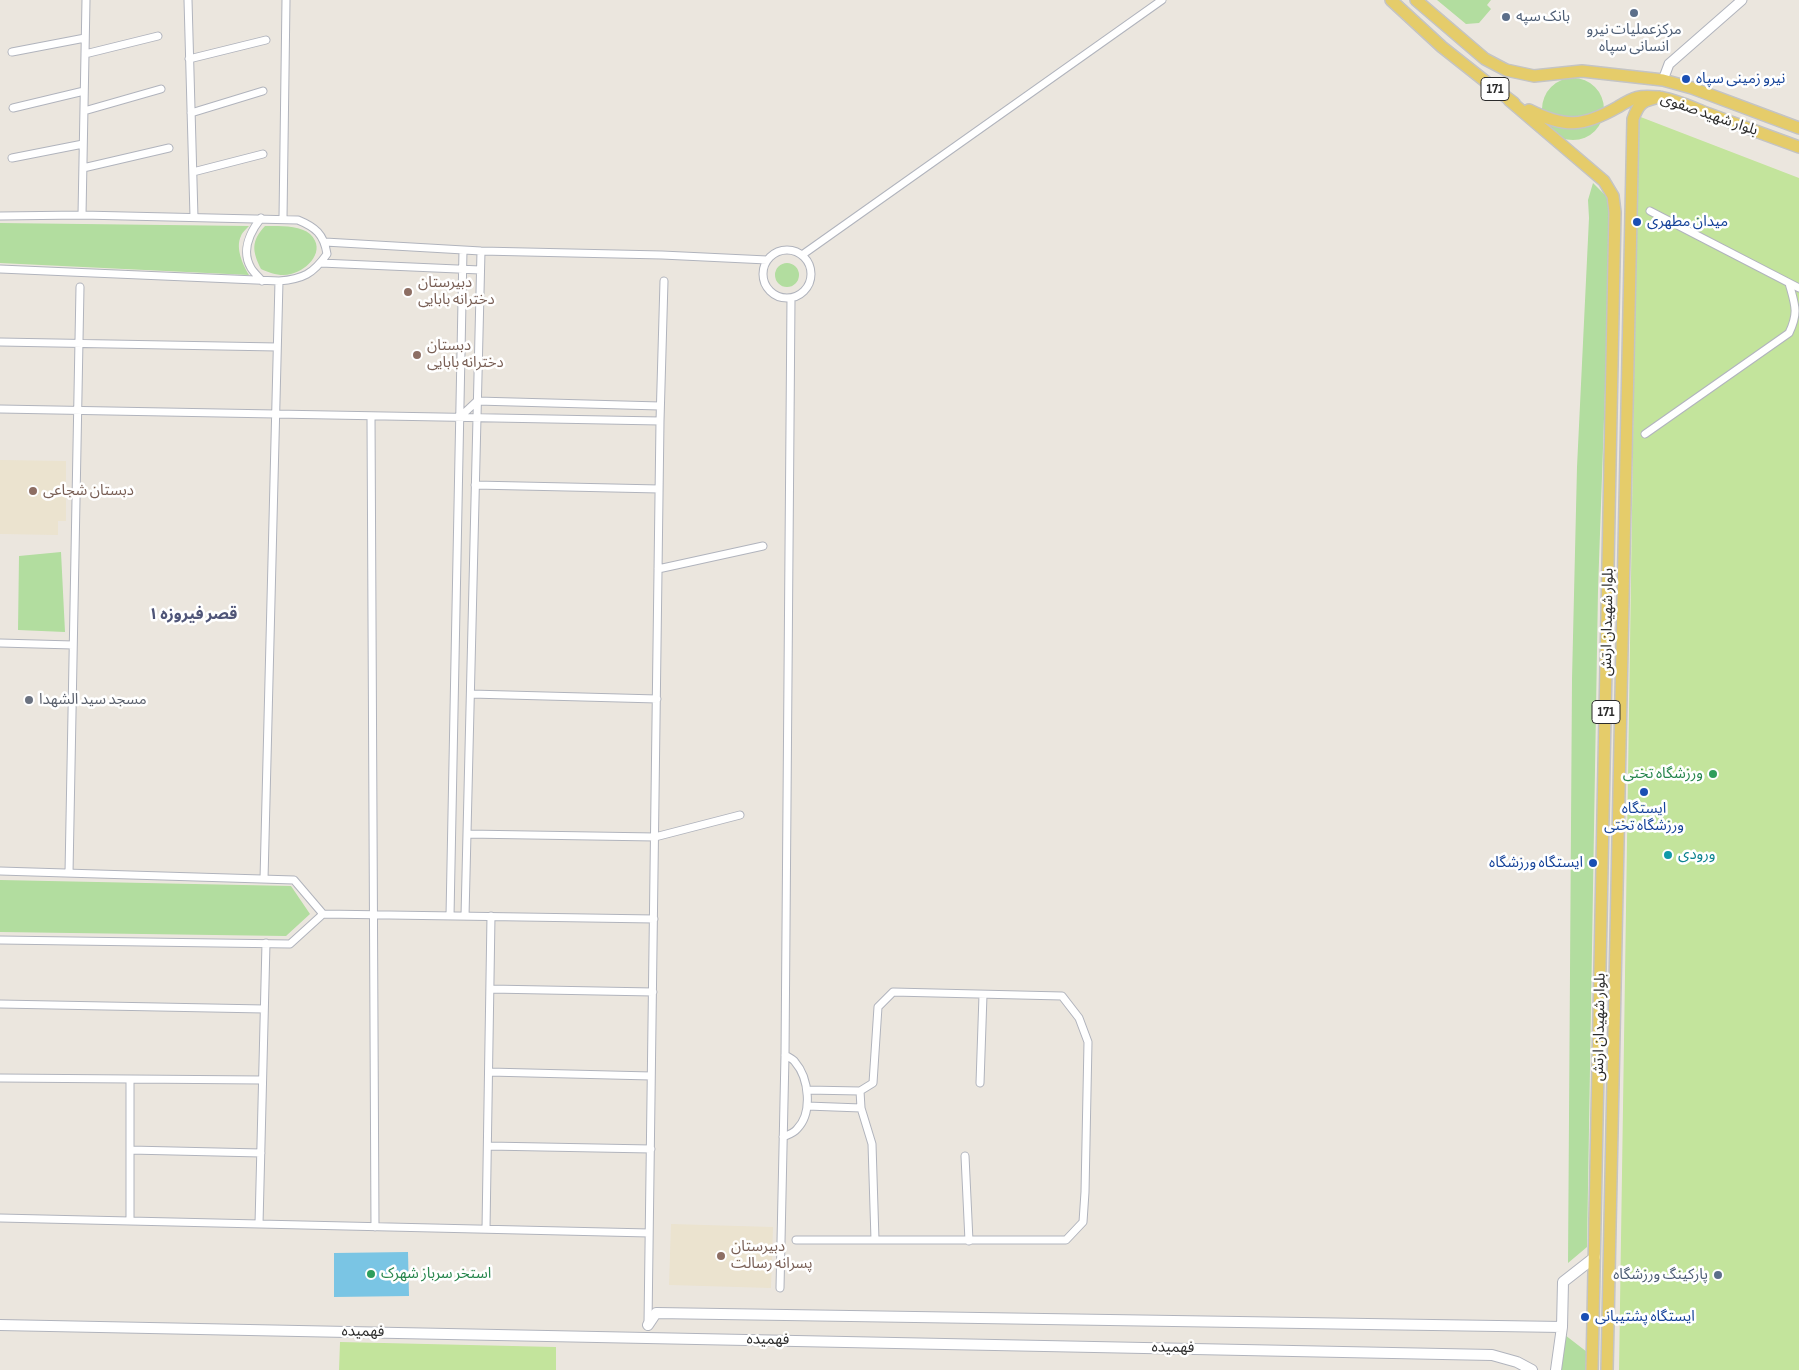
<!DOCTYPE html>
<html>
<head>
<meta charset="utf-8">
<style>
	body { margin:0 }
	canvas { display:block; background:#ebe6de }
</style>
</head>
<body>
<canvas width="1799" height="1370"></canvas>
<script>
const c = document.querySelector('canvas').getContext('2d');
c.lineJoin = 'round';
function paint(path, color) { c.fillStyle = color; c.fill(path, 'evenodd'); }
function strokePath(path, color, width, dash) { c.strokeStyle = color; c.lineWidth = width; c.lineCap = dash ? 'butt' : 'round'; c.setLineDash(dash || []); c.stroke(path); }
function drawText(font, color, halo, rows, align = 'center') {
  c.font = font + ' "Sofia Sans Condensed","Noto Sans Arabic",sans-serif'; c.lineWidth = 5; c.setLineDash([]); c.textBaseline = 'middle'; c.strokeStyle = halo; c.fillStyle = color; for (const [text, x, y, turn = 0] of rows) {
    c.save(); c.translate(x, y); c.rotate((+turn || 0) * Math.PI / 180); c.textAlign = isNaN(turn) ? turn : align; if (halo) c.strokeText(text, 0, 0); c.fillText(text, 0, 0); c.restore();
  }
}
paint(new Path2D(`
	M 0,460 L 66,461 L 66,521 L 58,521 L 58,535 L 0,534 Z
	M 671,1224 L 773,1227 L 771,1288 L 669,1285 Z`), '#ebe3cf');
paint(new Path2D(`
	M 1437,0 L 1491,0 L 1487,5 L 1491,9 L 1479,23 L 1466,24 Z
	M1542 109a31 31 0 1 1 62 0a31 31 0 1 1-62 0Z
	M 1593,183 L 1609,199 L 1611,220 L 1598,590 L 1587,1247 L 1568,1263 L 1572,679 L 1577,467 L 1589,218 L 1588,200 Z
	M 0,223 L 249,226 C 246,229 242,233 241,236 C 235,248 243,265 249,275 L 0,263 Z
	M 265,226 C 278,226 300,225 310,234 C 327,250 308,270 291,274 C 281,277 270,273 261,269 C 252,251 251,241 265,226 Z
	M775 275a12 12 0 1 1 24 0a12 12 0 1 1-24 0Z
	M 61,552 L 65,632 L 18,630 L 19,556 Z
	M 0,880 L 291,886 L 310,914 L 286,936 L 0,932 Z
	M 1565,1335 L 1587,1352 L 1587,1370 L 1560,1370 Z`), '#b2dd9f');
paint(new Path2D(`
	M 1638,116 L 1799,178 L 1799,1370 L 1619,1370 Z
	M 340,1342 L 556,1347 L 556,1370 L 339,1370 Z`), '#c3e49c');
paint(new Path2D(`
	M 408,1252 L 409,1296 L 334,1297 L 334,1253 Z`), '#7ac5e4');
const minor = new Path2D(`
	M 188,0 L 194,217
	M 12,52 L 85,38
	M 85,54 L 158,36
	M 189,59 L 266,40
	M 13,108 L 84,91
	M 84,111 L 161,89
	M 191,113 L 263,91
	M 12,158 L 83,144
	M 83,168 L 169,148
	M 193,172 L 263,154
	M 1650,211 L 1799,288
	M 82,215 L 86,0
	M 0,216 L 82,215 L 298,220 C 315,227 324,234 327,254 C 313,274 303,279 279,281 L 0,269
	M 261,218 C 250,232 241,251 251,268 C 254,273 259,277 262,281
	M 283,218 L 286,0
	M 325,242 L 481,251 L 662,255 L 767,260
	M763 274a24 24 0 1 1 48 0a24 24 0 1 1-48 0Z
	M 802,255 L 1162,0
	M 321,263 L 480,270
	M 0,342 L 277,347
	M 0,409 L 660,421
	M 371,416 L 375,1227
	M 460,417 L 477,401 L 660,406
	M 1645,434 L 1789,333 C 1799,312 1795,305 1789,283
	M 475,485 L 659,489
	M 658,569 L 763,546
	M 0,643 L 73,645
	M 471,694 L 657,699
	M 467,834 L 655,837 L 740,815
	M 0,871 L 294,880 L 323,914
	M 69,873 L 80,287
	M 264,879 L 279,281
	M 450,916 L 463,250
	M 465,916 L 481,251
	M 0,940 L 290,944 L 323,914 L 654,919
	M 490,989 L 653,992
	M 0,1004 L 264,1009
	M 489,1072 L 651,1076
	M 0,1078 L 262,1080
	M 130,1079 L 130,1221
	M 980,1083 L 983,995
	M 807,1090 L 860,1091
	M 807,1106 L 861,1108
	M 783,1137 C 788,1135 794,1133 797,1129 C 813,1113 809,1078 795,1062 C 793,1059 788,1057 785,1055
	M 488,1146 L 651,1149
	M 130,1150 L 261,1153
	M 965,1156 L 969,1241
	M 0,1218 L 649,1233
	M 259,1224 L 266,943
	M 486,1229 L 491,916
	M 796,1240 L 1066,1240 L 1083,1222 L 1085,1192 L 1088,1042 L 1079,1018 L 1062,996 L 893,992 L 878,1007 L 873,1083 L 860,1091 L 861,1108 L 872,1144 L 875,1240
	M 780,1288 L 785,1055 L 791,298
	M 648,1323 L 660,421 L 664,281`);
const tertiary = new Path2D(`
	M 1663,80 L 1669,64 L 1742,0`);
const secondary = new Path2D(`
	M 0,1325 L 1492,1355 L 1517,1362 L 1532,1370
	M 648,1325 L 656,1313 L 1562,1327
	M 1556,1370 L 1562,1327 L 1563,1282 L 1595,1257`);
const primary = new Path2D(`
	M 1391,0 L 1442,47 L 1485,81 L 1514,103
	M 1416,0 L 1485,59 L 1506,70 L 1534,76 L 1582,71 L 1663,80 L 1692,88 L 1799,128
	M 1509,100 L 1604,181 L 1613,196 L 1615,212 L 1592,1370
	M 1529,110 C 1565,128 1583,127 1618,107 C 1634,97 1639,95 1658,97 C 1675,99 1693,108 1709,114 C 1739,125 1769,136 1799,147
	M 1607,1370 L 1633,119 C 1639,102 1643,101 1659,97`);
strokePath(minor, '#b1b4bd', 9);
strokePath(tertiary, '#b1b4bd', 11);
strokePath(secondary, '#b1b4bd', 12);
strokePath(primary, '#c4c4c4', 14);
strokePath(minor, '#fff', 7);
strokePath(tertiary, '#fff', 9);
strokePath(secondary, '#fff', 10);
strokePath(primary, '#e5cc6a', 11);
for (const [x, y, r, color] of [
	[1634,13,5,"#5c6f8a"],
	[1506,17,5,"#5c6f8a"],
	[1686,79,5,"#1a4fb4"],
	[1637,222,5,"#1a4fb4"],
	[408,292,5,"#8d6e63"],
	[417,355,5,"#8d6e63"],
	[33,491,5,"#8d6e63"],
	[29,700,5,"#6b7280"],
	[1713,774,5,"#2e9e5b"],
	[1644,792,5,"#1a4fb4"],
	[1668,855,5,"#0f9aa8"],
	[1593,863,5,"#1a4fb4"],
	[721,1256,5,"#8d6e63"],
	[371,1274,5,"#2e9e5b"],
	[1718,1275,5,"#5c6f8a"],
	[1585,1317,5,"#1a4fb4"]
]) { const dot = new Path2D(); dot.arc(x, y, r, 0, 2 * Math.PI); c.fillStyle = color; c.fill(dot); strokePath(dot, '#fff', 2); }
for (const [x, y, w] of [
	[1495,89,28],
	[1606,712,28]
]) { const box = new Path2D(); box.roundRect(x - w / 2, y - 11.5, w, 23, 4); c.fillStyle = '#fff'; c.fill(box); strokePath(box, '#2b2b2b', 1); }
drawText('bold 14px', '#2b2b2b', null, [
	["171",1495,89],
	["171",1606,712]
]);
drawText('15px', '#4e5e75', '#fff', [
	["بانک سپه",1516,17],
	["مرکزعملیات نیرو",1634,30,"center"],
	["انسانی سپاه",1634,47,"center"],
	["پارکینگ ورزشگاه",1708,1275,"right"]
], 'left');
drawText('15px', '#164399', '#fff', [
	["نیرو زمینی سپاه",1696,79],
	["میدان مطهری",1647,222],
	["ایستگاه",1644,809,"center"],
	["ورزشگاه تختی",1644,826,"center"],
	["ایستگاه ورزشگاه",1583,863,"right"],
	["ایستگاه پشتیبانی",1595,1317]
], 'left');
drawText('15px', '#2b2b2b', '#fff', [
	["بلوار شهید صفوی",1709,115,19],
	["بلوار شهیدان ارتش",1608,622,-89],
	["بلوار شهیدان ارتش",1600,1027,-89],
	["فهمیده",363,1332,1],
	["فهمیده",768,1340,1],
	["فهمیده",1173,1348,1]
]);
drawText('15px', '#785e54', '#fff', [
	["دبیرستان",418,283],
	["دخترانه بابایی",418,300],
	["دبستان",427,346],
	["دخترانه بابایی",427,363],
	["دبستان شجاعی",43,491],
	["دبیرستان",731,1247],
	["پسرانه رسالت",731,1264]
], 'left');
drawText('15px', '#5b616d', '#fff', [
	["مسجد سید الشهدا",39,700]
], 'left');
drawText('15px', '#27864d', '#fff', [
	["ورزشگاه تختی",1703,774],
	["استخر سرباز شهرک",381,1274,"left"]
], 'right');
drawText('15px', '#0d838f', '#fff', [
	["ورودی",1678,855]
], 'left');
drawText('bold 16px', '#4f5578', '#fff', [
	["قصر فیروزه ۱",193,615]
]);
</script>
</body>
</html>
